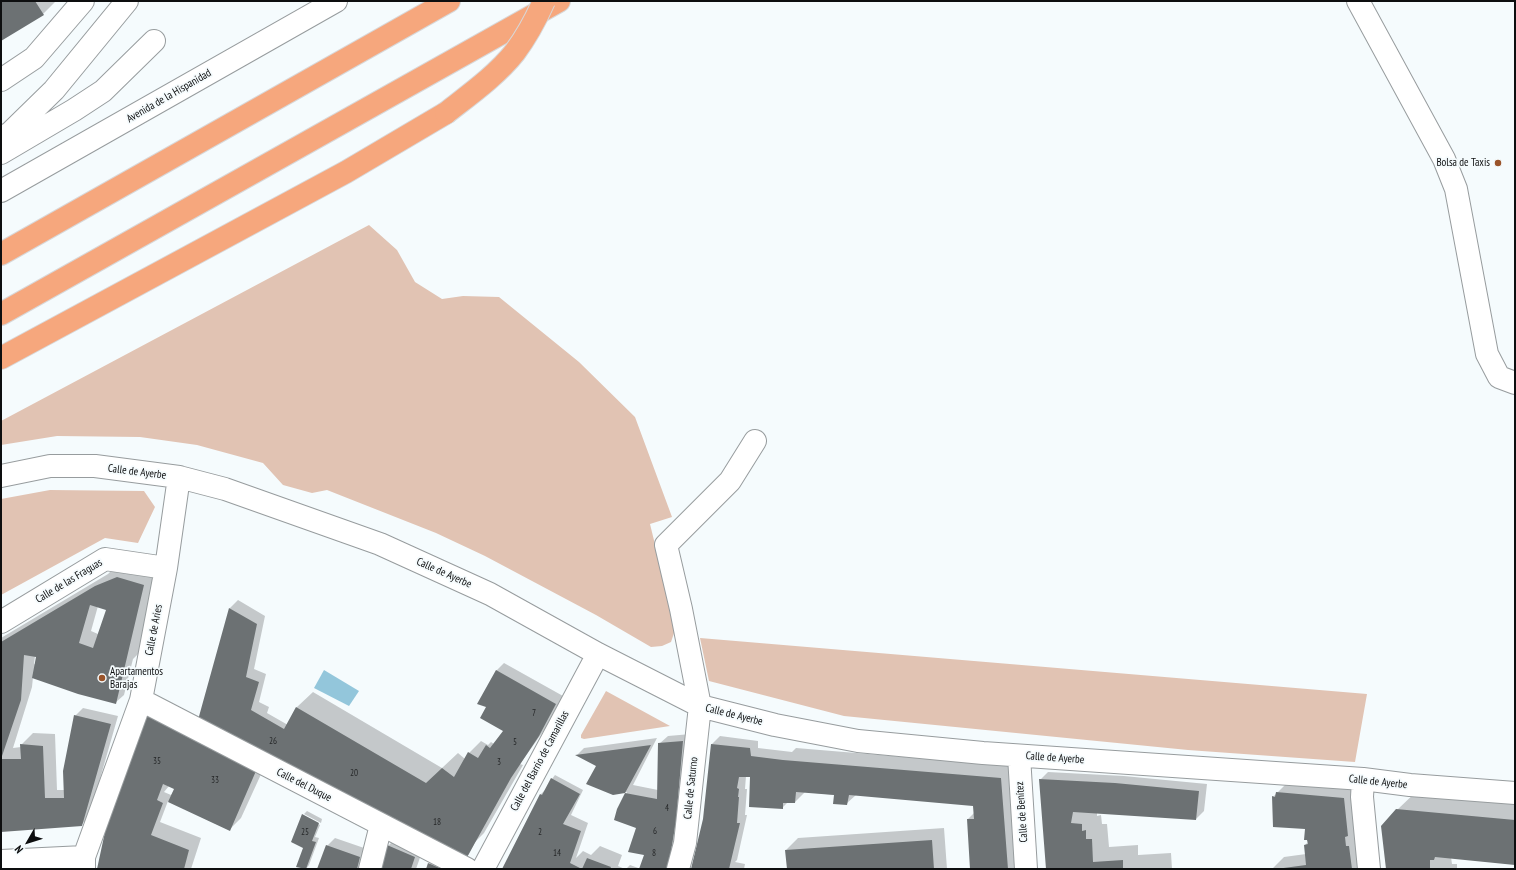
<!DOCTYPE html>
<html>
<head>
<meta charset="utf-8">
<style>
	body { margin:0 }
	#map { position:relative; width:1516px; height:870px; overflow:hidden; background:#f5fbfd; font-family:"PT Sans Narrow",sans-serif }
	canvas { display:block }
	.frame { position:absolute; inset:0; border:2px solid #0d0e0f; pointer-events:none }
	.north { position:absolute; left:8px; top:822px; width:40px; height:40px; -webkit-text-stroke:3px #f5fbfd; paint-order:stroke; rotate:231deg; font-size:11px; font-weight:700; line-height:16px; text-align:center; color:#0d0e0f }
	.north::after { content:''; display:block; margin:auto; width:14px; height:18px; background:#0d0e0f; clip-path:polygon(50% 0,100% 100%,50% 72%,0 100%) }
</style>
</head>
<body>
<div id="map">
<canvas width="1516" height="870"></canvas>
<div class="frame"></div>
<div class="north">N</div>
</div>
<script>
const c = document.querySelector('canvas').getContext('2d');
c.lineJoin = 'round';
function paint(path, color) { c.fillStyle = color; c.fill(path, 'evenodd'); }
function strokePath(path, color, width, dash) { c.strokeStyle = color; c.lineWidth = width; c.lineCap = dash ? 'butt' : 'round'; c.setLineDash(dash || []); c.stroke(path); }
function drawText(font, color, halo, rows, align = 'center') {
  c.font = font + ' "PT Sans Narrow",sans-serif'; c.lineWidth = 3.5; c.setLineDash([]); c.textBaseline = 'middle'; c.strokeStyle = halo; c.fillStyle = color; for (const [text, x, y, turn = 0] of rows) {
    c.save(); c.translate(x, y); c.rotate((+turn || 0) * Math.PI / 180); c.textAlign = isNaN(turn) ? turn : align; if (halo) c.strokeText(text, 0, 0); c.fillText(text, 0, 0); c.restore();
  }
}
paint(new Path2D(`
	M 369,225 L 397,250 L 415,282 L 442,299 L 463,296 L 499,297 L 579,362 L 635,417 L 672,517 L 650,524 L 673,618 L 674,633 L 671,642 L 662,646 L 651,647 L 596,615 L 485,556 L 436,533 L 327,490 L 312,493 L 283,485 L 263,463 L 197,445 L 140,437 L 57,436 L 1,445 L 1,421 Z
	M 50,490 L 144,491 L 155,507 L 138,543 L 105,538 L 1,595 L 1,499 Z
	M 700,638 L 1367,694 L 1355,762 L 1188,750 L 844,716 L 709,681 Z
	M 606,691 L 670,726 L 584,739 L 581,738 L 581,735 Z`), '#e1c3b3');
paint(new Path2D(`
	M 324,670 L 359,691 L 349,706 L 314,688 Z`), '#93c6db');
paint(new Path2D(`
	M 1,1 L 54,1 L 55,2 L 43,14 L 1,40 Z
	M 165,564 L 146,646 L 133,659 L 124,695 L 115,703 L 33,677 L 32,687 L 13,748 L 21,747 L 21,745 L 33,733 L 55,734 L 57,790 L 65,790 L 75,716 L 83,708 L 118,716 L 89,817 L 81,825 L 1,831 L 1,638 L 108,574 L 117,565 ZM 98,606 L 108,609 L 98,634 L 91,631 ZM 35,656 L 37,656 L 36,665 L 34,664 Z
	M 238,600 L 265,616 L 254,669 L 266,674 L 259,702 L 269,707 L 267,713 L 288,725 L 297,707 L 313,692 L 442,768 L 458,753 L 465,759 L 469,753 L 481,741 L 488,745 L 491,742 L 494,744 L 505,731 L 487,706 L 496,671 L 504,663 L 563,696 L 547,726 L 520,764 L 523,765 L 484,833 L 475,842 L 469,854 L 466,858 L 200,719 L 230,608 Z
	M 691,734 L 672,869 L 626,869 L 630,865 L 641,869 L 646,854 L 637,827 L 615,819 L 627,792 L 613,794 L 597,765 L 577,755 L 584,748 L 657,738 L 633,785 L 658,790 L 659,744 L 668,736 Z
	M 720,736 L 758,741 L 758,748 L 792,752 L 796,748 L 1013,766 L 1020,869 L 971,869 L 968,819 L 974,813 L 974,805 L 856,795 L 846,804 L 835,795 L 805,792 L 795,802 L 788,802 L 783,807 L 751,776 L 746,776 L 745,789 L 747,789 L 745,815 L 747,815 L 737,860 L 735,862 L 745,864 L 744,869 L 692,869 L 704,819 L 712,744 Z
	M 268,759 L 241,818 L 229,830 L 168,801 L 160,822 L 201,838 L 191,869 L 98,869 L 121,784 ZM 169,786 L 175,789 L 171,795 L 164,792 Z
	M 1048,772 L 1124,776 L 1207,784 L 1204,811 L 1196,819 L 1097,813 L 1097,816 L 1101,815 L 1102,824 L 1107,824 L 1109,847 L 1138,845 L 1138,855 L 1171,853 L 1172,869 L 1047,869 L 1040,780 Z
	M 555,775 L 583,790 L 571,815 L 588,823 L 576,858 L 583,851 L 591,855 L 600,846 L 622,855 L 618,866 L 625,869 L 503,869 L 541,794 L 547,788 L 552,779 Z
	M 1289,781 L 1356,786 L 1365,869 L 1272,869 L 1284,857 L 1306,854 L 1305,845 L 1308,842 L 1306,828 L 1273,797 Z
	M 1419,789 L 1515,797 L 1515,864 L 1451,857 L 1452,864 L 1457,864 L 1457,869 L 1387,869 L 1397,810 Z
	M 307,811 L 322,819 L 321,823 L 304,814 Z
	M 303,815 L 320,825 L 315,837 L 319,838 L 309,865 L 306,869 L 297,866 L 304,847 Z
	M 944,828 L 947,869 L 788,869 L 786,850 L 798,838 Z
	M 335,838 L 367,849 L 362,869 L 319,869 L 327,846 Z
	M 396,838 L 423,849 L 416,869 L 382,869 L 388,846 Z
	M 437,856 L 467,869 L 427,869 L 429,864 Z`), '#0003');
paint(new Path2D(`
	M 1,1 L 35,1 L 44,15 L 1,41 Z
	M 117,577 L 144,585 L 116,704 L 78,694 L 32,678 L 36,657 L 24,655 L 21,700 L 1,759 L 21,759 L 20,744 L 43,746 L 45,798 L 64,798 L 63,771 L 74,715 L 111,724 L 82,826 L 1,832 L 1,642 L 95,586 ZM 90,605 L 106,610 L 93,648 L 79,643 Z
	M 229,608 L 257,624 L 246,677 L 259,682 L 251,710 L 284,729 L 296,707 L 426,783 L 442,768 L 454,777 L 468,752 L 478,758 L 486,745 L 490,748 L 503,731 L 480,718 L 486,707 L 477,704 L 496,670 L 556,704 L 539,736 L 511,778 L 466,859 L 198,720 Z
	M 149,712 L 256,771 L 230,831 L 168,802 L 174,789 L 163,784 L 157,800 L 163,803 L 151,835 L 189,850 L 184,869 L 97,869 L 108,818 L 120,783 Z
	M 683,741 L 676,821 L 670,857 L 667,869 L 639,869 L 644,855 L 628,852 L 636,828 L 614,820 L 617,809 L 625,793 L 657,799 L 658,743 Z
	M 711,744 L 750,748 L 751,756 L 783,760 L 1001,778 L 1008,869 L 970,869 L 967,819 L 974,819 L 973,806 L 849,795 L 847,805 L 833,804 L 834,795 L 796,792 L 795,803 L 783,803 L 783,809 L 749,807 L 750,777 L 739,777 L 737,788 L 739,789 L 738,797 L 739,797 L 737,823 L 740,823 L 729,869 L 691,869 L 703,819 Z
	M 651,745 L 625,793 L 613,795 L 586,784 L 596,766 L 575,755 Z
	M 551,778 L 580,794 L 563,824 L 581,831 L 570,863 L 582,869 L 587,858 L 611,867 L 610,869 L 502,869 L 540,794 L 542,795 Z
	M 1039,779 L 1115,783 L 1199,791 L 1196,820 L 1073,812 L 1071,823 L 1082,824 L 1082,831 L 1086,830 L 1086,839 L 1092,839 L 1093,862 L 1123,860 L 1123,869 L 1046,869 Z
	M 1276,792 L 1344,798 L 1348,836 L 1345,837 L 1346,846 L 1349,846 L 1352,869 L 1276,869 L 1306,865 L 1304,845 L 1308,844 L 1307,840 L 1304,840 L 1305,829 L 1273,827 L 1272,796 L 1275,797 Z
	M 1396,809 L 1515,820 L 1515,865 L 1435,857 L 1434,860 L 1430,860 L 1430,869 L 1386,869 L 1381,826 Z
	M 302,814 L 319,823 L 312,841 L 316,842 L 306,869 L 296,867 L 303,848 L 291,842 Z
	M 932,840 L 934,869 L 787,869 L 785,850 Z
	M 326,845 L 360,857 L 357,869 L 317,869 Z
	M 387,845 L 415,857 L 411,869 L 381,869 Z
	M 428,863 L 442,869 L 426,869 Z`), '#6c7173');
const minor = new Path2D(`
	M 1358,1 L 1444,159 L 1456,189 L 1487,354 L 1499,377 L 1515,383
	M 1,80 L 34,58 L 83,1
	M 1,138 L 10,133 L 54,90 L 127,1
	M 1,153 L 74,110 L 103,91 L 154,41
	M 1,191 L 336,1
	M 1,476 L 50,466 L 95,466 L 179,477 L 225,489 L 380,544 L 490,594 L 598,654 L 700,706 L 775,725 L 858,741 L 983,753 L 1363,779 L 1410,785 L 1515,793
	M 1,622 L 105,559 L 166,568
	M 141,700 L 467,869
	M 1019,756 L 1026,869
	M 1363,779 L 1362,797 L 1369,869
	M 1,861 L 84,857
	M 84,869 L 84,857 L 141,700 L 166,568 L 179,477
	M 370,869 L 381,825
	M 483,869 L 598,654
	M 678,869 L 685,843 L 700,706 L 681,609 L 666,545 L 730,481 L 755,441`);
const highway = new Path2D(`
	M 1,254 L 449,1
	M 1,314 L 559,1
	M 1,358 L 346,172 L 446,113`);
strokePath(minor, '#979c9e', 24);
strokePath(highway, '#d8d8d9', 24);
strokePath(minor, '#fff', 22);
strokePath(highway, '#f6a77d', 22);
const highwayBridge = new Path2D(`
	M 446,113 C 469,95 497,75 515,52 C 527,36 536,19 544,1`);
strokePath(highwayBridge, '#d8d8d9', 24, []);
strokePath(highwayBridge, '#f6a77d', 22);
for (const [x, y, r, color] of [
	[1498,163,4,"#9a542b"],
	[102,678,4,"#9a542b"]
]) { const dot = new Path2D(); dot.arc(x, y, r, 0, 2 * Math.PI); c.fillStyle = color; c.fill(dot); strokePath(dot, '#f5fbfd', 1.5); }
drawText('9px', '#252728', null, [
	["7",534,713],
	["26",273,741],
	["5",515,742],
	["35",157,761],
	["3",499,762],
	["20",354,773],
	["33",215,780],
	["4",667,808],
	["18",437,822],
	["6",655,831],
	["25",305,832],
	["2",540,832],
	["14",557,853],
	["8",654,853]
]);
drawText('11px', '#0d0e0f', '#f5fbfd', [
	["Avenida de la Hispanidad",169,96,-30],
	["Calle de Ayerbe",137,472,7],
	["Calle de Ayerbe",444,573,24],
	["Calle de las Fraguas",69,581,-31],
	["Calle de Aries",154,630,-79],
	["Calle de Ayerbe",734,715,14],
	["Calle de Ayerbe",1055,758,4],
	["Calle del Barrio de Camarillas",540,761,-62],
	["Calle de Ayerbe",1378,782,6],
	["Calle del Duque",304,785,27],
	["Calle de Saturno",691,788,-84],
	["Calle de Benítez",1022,812,-94]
]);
drawText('11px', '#0d0e0f', '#f5fbfd', [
	["Bolsa de Taxis",1490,163],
	["Apartamentos",110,672,"left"],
	["Barajas",110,685,"left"]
], 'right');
</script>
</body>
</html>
